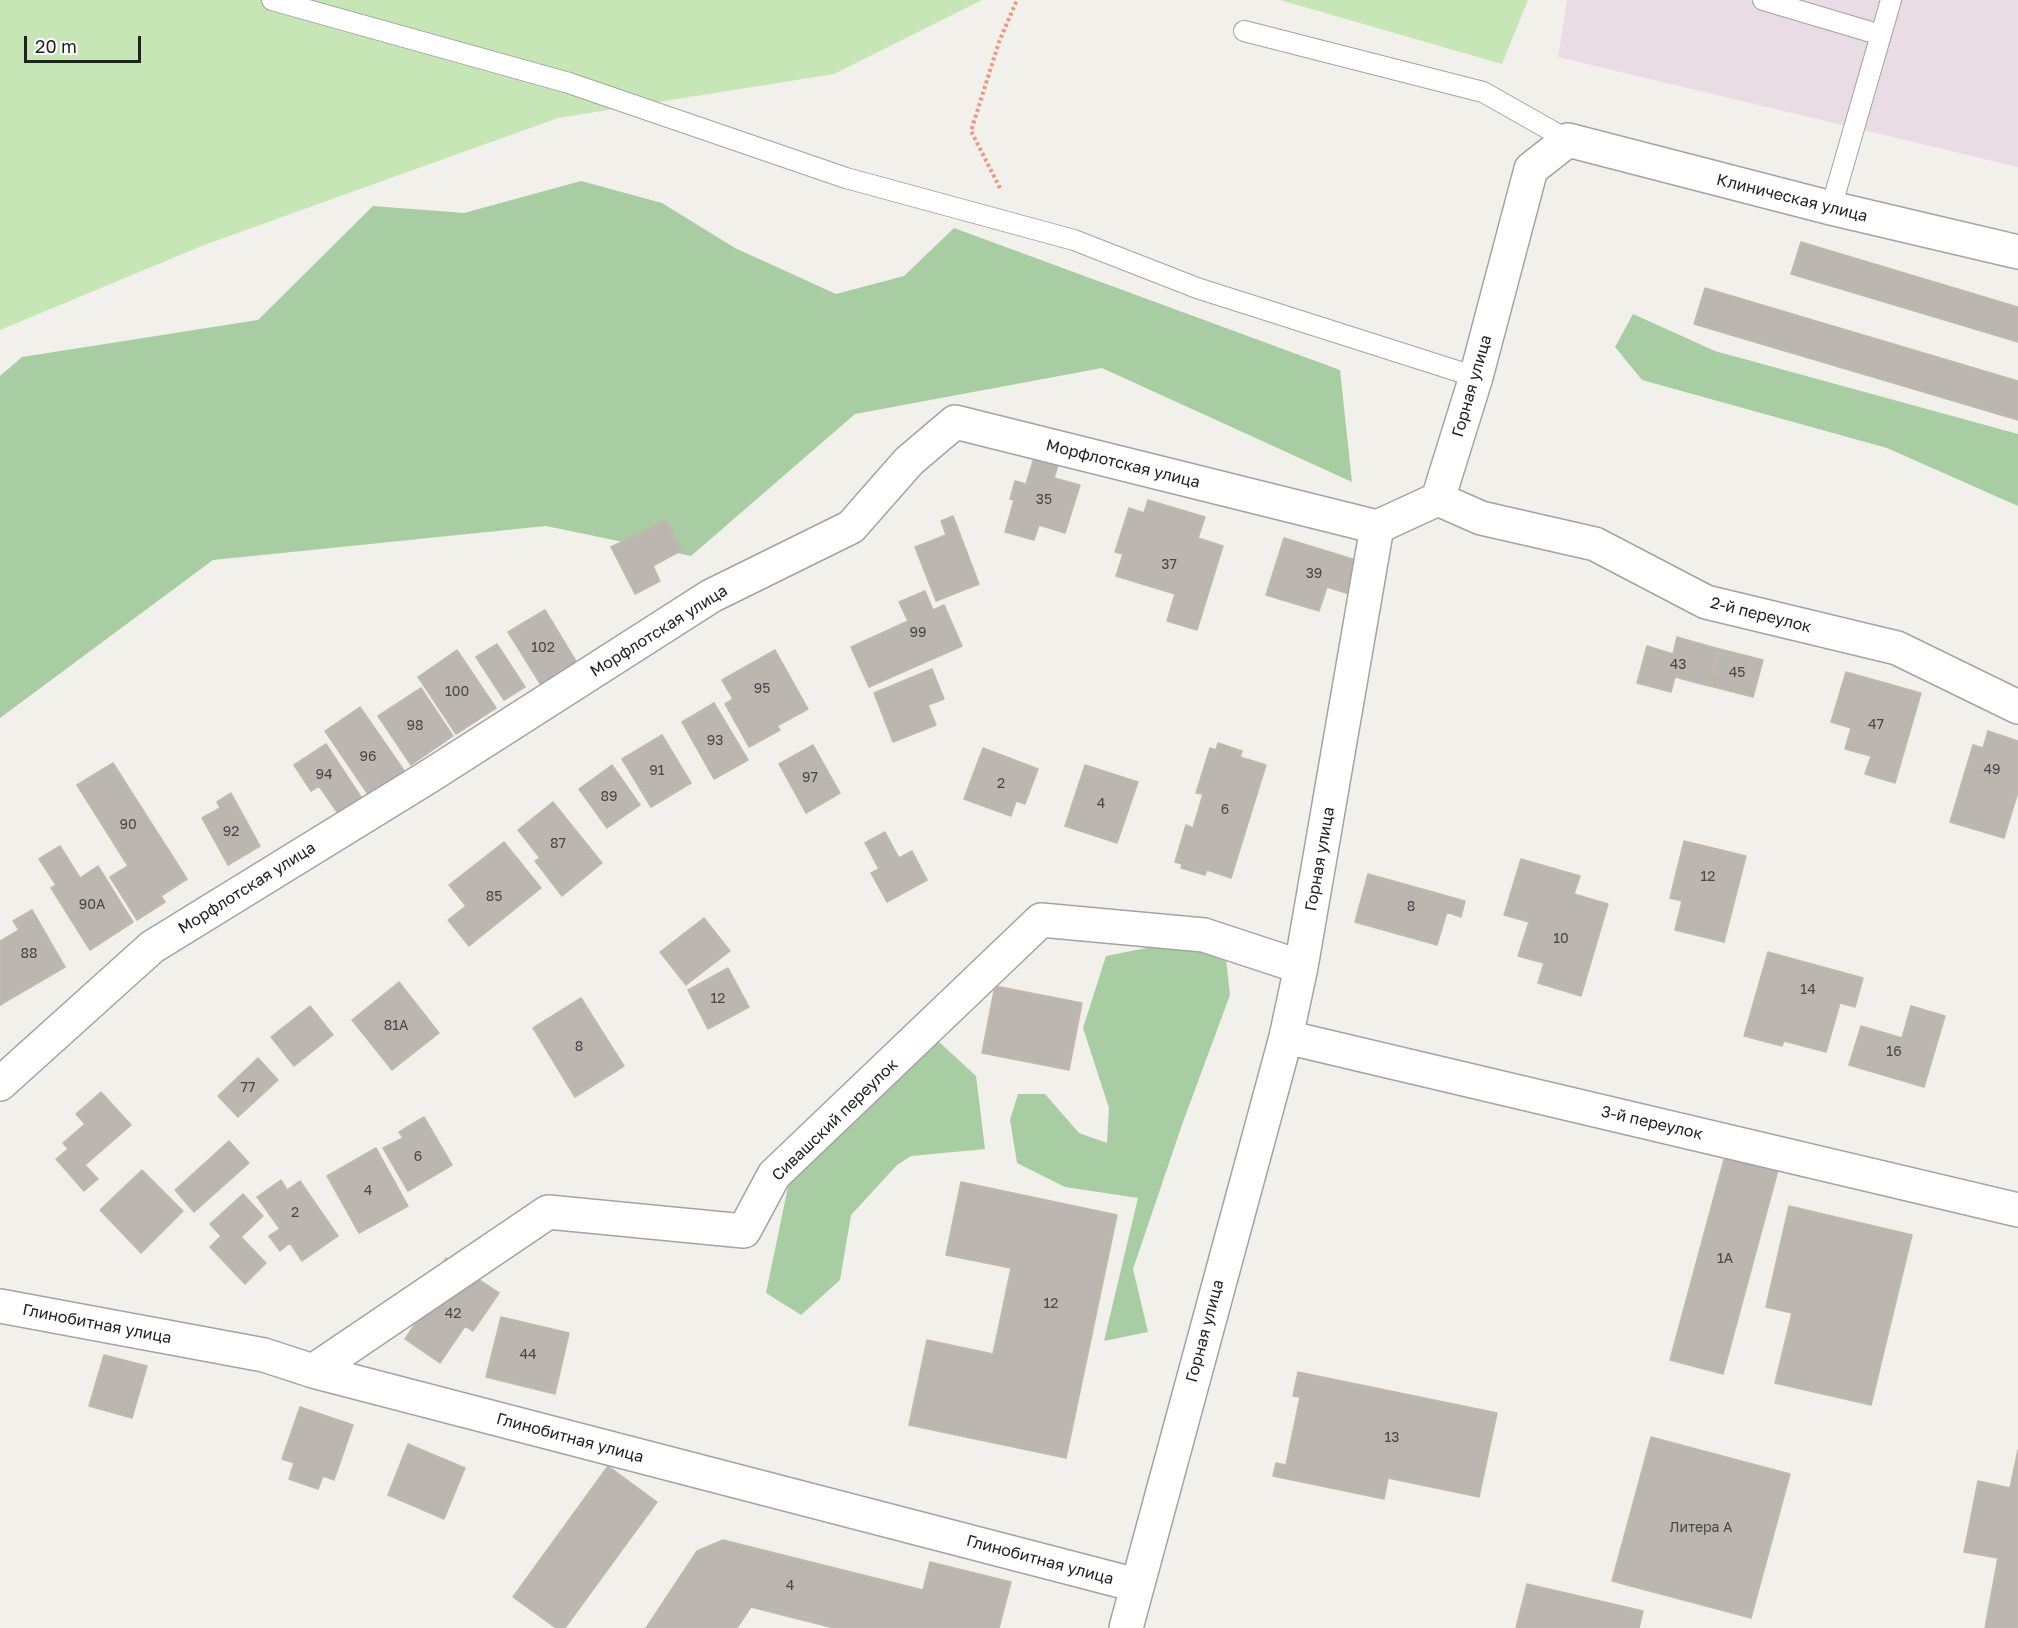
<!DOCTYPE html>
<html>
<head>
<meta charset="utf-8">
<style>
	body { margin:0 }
	#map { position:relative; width:2018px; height:1628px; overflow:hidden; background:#f1f0ea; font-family:"Golos Text",sans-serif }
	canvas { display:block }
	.scale { position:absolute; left:24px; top:36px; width:117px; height:27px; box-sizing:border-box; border:3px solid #222; border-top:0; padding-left:8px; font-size:18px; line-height:21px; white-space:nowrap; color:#222; -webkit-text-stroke:4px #fff; paint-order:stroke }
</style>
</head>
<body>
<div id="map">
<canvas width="2018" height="1628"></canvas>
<div class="scale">20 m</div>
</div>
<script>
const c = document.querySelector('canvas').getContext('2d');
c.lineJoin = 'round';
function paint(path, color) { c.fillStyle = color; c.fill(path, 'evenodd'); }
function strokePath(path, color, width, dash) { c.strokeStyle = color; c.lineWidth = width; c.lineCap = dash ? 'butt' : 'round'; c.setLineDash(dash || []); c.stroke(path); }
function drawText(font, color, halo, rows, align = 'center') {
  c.font = font + ' "Golos Text",sans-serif'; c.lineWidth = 5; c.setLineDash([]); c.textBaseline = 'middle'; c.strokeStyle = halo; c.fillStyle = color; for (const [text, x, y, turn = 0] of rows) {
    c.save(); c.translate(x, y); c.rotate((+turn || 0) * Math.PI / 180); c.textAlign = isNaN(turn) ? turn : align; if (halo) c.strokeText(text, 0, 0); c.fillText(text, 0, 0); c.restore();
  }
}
paint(new Path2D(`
	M 1567,0 L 2018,0 L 2018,167 L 1558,57 Z`), '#eadce5');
paint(new Path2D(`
	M 0,0 L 982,0 L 834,74 L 558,118 L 204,245 L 0,330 Z
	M 1280,0 L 1528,0 L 1502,64 Z`), '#c7e6b5');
paint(new Path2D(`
	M 581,181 L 662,203 L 735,248 L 836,294 L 904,276 L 954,228 L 1340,370 L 1352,482 L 1102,368 L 855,414 L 691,556 L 546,526 L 213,560 L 0,718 L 0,376 L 22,357 L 258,320 L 373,206 L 464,213 Z
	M 1633,314 L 1715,351 L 2018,434 L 2018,506 L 1887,448 L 1642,380 L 1615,347 Z
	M 1224,940 L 1230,995 L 1183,1122 L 1133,1269 L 1148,1332 L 1104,1341 L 1138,1198 L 1065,1187 L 1017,1163 L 1010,1120 L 1018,1094 L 1045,1094 L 1079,1133 L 1107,1143 L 1109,1108 L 1083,1028 L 1106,956 L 1177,942 Z
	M 937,1040 L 976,1076 L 985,1149 L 911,1156 L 897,1165 L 851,1215 L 840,1280 L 801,1315 L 766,1293 L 790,1177 L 866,1111 L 896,1049 Z`), '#a9cda2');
const building = new Path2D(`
	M 1801,242 L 2018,307 L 2018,342 L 1791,274 Z
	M 1705,288 L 2018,381 L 2018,420 L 1694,324 Z
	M 1034,458 L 1058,465 L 1054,478 L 1080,485 L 1065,533 L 1039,525 L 1034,540 L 1005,532 L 1014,500 L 1010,499 L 1015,481 L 1026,484 Z
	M 1148,500 L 1205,517 L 1198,538 L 1223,546 L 1197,630 L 1167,621 L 1175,594 L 1116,576 L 1123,554 L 1115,552 L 1129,508 L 1144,513 Z
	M 953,516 L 979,584 L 936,601 L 915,547 L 946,535 L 941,521 Z
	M 666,520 L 682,550 L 653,566 L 660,581 L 635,594 L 611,547 Z
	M 1284,538 L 1359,561 L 1349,594 L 1327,587 L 1319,611 L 1266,595 Z
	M 925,591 L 933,610 L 944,605 L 962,646 L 869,687 L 851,647 L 908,621 L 899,602 Z
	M 545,610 L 577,663 L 541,685 L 508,632 Z
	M 1677,637 L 1719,649 L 1709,686 L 1675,677 L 1671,692 L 1637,683 L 1647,646 L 1673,654 Z
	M 497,644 L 525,687 L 504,700 L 476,657 Z
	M 1720,649 L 1763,660 L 1753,697 L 1710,686 Z
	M 457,650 L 496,708 L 456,734 L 418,677 Z
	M 775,650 L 808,709 L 777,726 L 780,730 L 749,747 L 725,704 L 733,699 L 722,680 Z
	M 932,669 L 944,699 L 928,705 L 936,725 L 893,742 L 874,693 Z
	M 1846,672 L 1921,693 L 1895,783 L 1865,774 L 1871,756 L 1845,749 L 1851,728 L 1831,722 Z
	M 421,688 L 453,736 L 411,765 L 378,716 Z
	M 714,703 L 748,760 L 714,779 L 682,722 Z
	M 360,707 L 412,782 L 376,806 L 325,731 Z
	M 1988,731 L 2018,741 L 2018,792 L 2004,838 L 1950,822 L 1973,745 L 1983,748 Z
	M 662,735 L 691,783 L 651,807 L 622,759 Z
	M 1218,743 L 1242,751 L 1240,757 L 1266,765 L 1231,878 L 1207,870 L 1205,875 L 1181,868 L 1182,864 L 1175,862 L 1186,825 L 1193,828 L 1203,794 L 1196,793 L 1210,748 L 1216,750 Z
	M 326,744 L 367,806 L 344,822 L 319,786 L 311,791 L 294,765 Z
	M 813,745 L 840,793 L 806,813 L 779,764 Z
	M 983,748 L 1038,769 L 1025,804 L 1016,801 L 1011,816 L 964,799 Z
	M 113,763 L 187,879 L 161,896 L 165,902 L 137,920 L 110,877 L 128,866 L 77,785 Z
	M 612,765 L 640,805 L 607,828 L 579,789 Z
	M 1085,765 L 1138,782 L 1117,843 L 1065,826 Z
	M 231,793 L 260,846 L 228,865 L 202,818 L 220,808 L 217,802 Z
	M 553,802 L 602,863 L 562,896 L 535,861 L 540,858 L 518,830 Z
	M 885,832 L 899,858 L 912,851 L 927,880 L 887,902 L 871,873 L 879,869 L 865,843 Z
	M 1684,841 L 1746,856 L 1724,942 L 1675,930 L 1682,901 L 1670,898 Z
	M 504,842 L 541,888 L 469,946 L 448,920 L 466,906 L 449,885 Z
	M 60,846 L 80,878 L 98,866 L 133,922 L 90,950 L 51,888 L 56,885 L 39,859 Z
	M 1521,859 L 1580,876 L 1574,894 L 1608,904 L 1581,996 L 1538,983 L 1544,963 L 1518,956 L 1529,922 L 1504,915 Z
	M 1368,874 L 1465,901 L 1461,917 L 1447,912 L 1437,945 L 1355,922 Z
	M 32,910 L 65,967 L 0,1005 L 0,941 L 19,930 L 13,921 Z
	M 704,918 L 730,951 L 686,985 L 660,952 Z
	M 1768,952 L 1863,978 L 1855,1007 L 1840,1003 L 1826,1052 L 1784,1041 L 1782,1046 L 1744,1036 Z
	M 728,968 L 749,1007 L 708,1029 L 688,990 Z
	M 399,982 L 439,1033 L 392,1070 L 352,1020 Z
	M 995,986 L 1082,1003 L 1069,1070 L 982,1053 Z
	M 581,998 L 624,1066 L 575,1097 L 533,1028 Z
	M 310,1006 L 333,1035 L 294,1066 L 271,1037 Z
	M 1911,1006 L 1945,1016 L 1924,1087 L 1849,1065 L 1861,1026 L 1902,1038 Z
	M 258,1058 L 278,1080 L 238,1117 L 218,1096 Z
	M 101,1092 L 131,1125 L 85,1165 L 98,1179 L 84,1191 L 56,1159 L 68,1149 L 63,1143 L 85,1124 L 76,1114 Z
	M 424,1117 L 452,1165 L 408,1191 L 383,1148 L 403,1138 L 399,1132 Z
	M 229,1141 L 249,1163 L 194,1212 L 175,1190 Z
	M 1728,1145 L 1781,1159 L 1723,1374 L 1670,1360 Z
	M 376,1148 L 408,1206 L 359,1233 L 327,1176 Z
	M 142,1170 L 183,1211 L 141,1253 L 100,1210 Z
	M 281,1180 L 287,1190 L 300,1181 L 338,1236 L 302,1261 L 290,1243 L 280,1251 L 269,1236 L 280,1229 L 257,1197 Z
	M 961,1182 L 1117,1215 L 1066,1458 L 909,1425 L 927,1340 L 993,1354 L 1011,1268 L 946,1255 Z
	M 243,1194 L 263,1216 L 241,1237 L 266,1263 L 245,1284 L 210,1247 L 221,1236 L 210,1224 Z
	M 1789,1206 L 1912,1235 L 1871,1405 L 1775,1383 L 1792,1313 L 1766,1307 Z
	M 446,1258 L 499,1293 L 473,1331 L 465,1326 L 440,1363 L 405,1339 L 430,1302 L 420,1296 Z
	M 501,1317 L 569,1333 L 555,1394 L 486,1377 Z
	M 104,1355 L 147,1366 L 132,1418 L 89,1406 Z
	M 1298,1372 L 1497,1413 L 1479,1497 L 1388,1478 L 1384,1499 L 1273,1476 L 1276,1463 L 1286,1465 L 1300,1397 L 1293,1396 Z
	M 300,1407 L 353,1425 L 334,1480 L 323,1476 L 318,1489 L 289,1479 L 294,1463 L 282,1459 Z
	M 1651,1437 L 1790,1474 L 1751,1618 L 1612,1581 Z
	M 408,1444 L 465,1468 L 444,1519 L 388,1495 Z
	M 2018,1450 L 2018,1628 L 1985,1628 L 1998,1558 L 1964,1552 L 1978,1481 L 2010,1488 Z
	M 608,1466 L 657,1502 L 565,1628 L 556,1628 L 513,1597 Z
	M 723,1540 L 923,1590 L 930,1562 L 1011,1582 L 999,1628 L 834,1628 L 751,1607 L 737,1628 L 646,1628 L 697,1551 Z
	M 1527,1584 L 1643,1611 L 1639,1628 L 1516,1628 Z`);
paint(building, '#bbb6af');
strokePath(building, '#c2b9ad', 1.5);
const lane = new Path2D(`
	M 272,0 L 569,83 L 846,178 L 1074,240 L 1197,288 L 1476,377
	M 1763,0 L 1881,35
	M 1244,31 L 1483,92 L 1568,140
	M 1831,208 L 1891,0`);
const street = new Path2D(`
	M 1438,499 L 1481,518 L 1595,544 L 1706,602 L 1897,648 L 2018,707
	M 1377,527 L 1438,499 L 1476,377 L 1531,169 L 1568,140 L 1831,208 L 2018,252
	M 1286,1037 L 2018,1210
	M 0,1084 L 152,947 L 428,777 L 711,596 L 851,527 L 909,461 L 955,422 L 1377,527
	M 0,1306 L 264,1355 L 313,1371 L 1136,1585
	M 313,1371 L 548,1212 L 744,1231 L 774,1175 L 1041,920 L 1204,935 L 1301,967
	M 1126,1628 L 1286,1037 L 1301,967 L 1377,527`);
strokePath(lane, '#a3a3a3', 22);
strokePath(street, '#a3a3a3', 36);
strokePath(new Path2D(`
	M 1000,188 L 971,131 L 999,42 L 1017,0`), '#ef977d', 4, [3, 3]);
strokePath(lane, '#fff', 20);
strokePath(street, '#fff', 33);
drawText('14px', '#484745', null, [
	["35",1044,500],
	["37",1169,565],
	["39",1314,574],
	["99",918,633],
	["102",543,648],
	["43",1678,665],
	["45",1737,673],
	["95",762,689],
	["100",457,692],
	["47",1876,725],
	["98",415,726],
	["93",715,741],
	["96",368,757],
	["49",1992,770],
	["91",657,771],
	["94",324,775],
	["97",810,778],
	["2",1001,784],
	["89",609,797],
	["4",1101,804],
	["6",1225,810],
	["90",128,825],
	["92",231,832],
	["87",558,844],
	["12",1708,877],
	["85",494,897],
	["90А",92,905],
	["8",1411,907],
	["10",1561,939],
	["88",29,954],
	["14",1808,990],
	["12",718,999],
	["81А",396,1026],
	["8",579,1047],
	["16",1894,1052],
	["77",248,1088],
	["6",418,1157],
	["4",368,1191],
	["2",295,1213],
	["1А",1725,1259],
	["12",1051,1304],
	["42",453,1314],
	["44",528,1355],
	["13",1392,1438],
	["Литера А",1701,1528],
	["4",790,1586]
]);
drawText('16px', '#222', '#fff', [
	["Клиническая улица",1792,198,14],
	["Горная улица",1472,386,-74],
	["Морфлотская улица",1123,464,14],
	["2-й переулок",1761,615,14],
	["Морфлотская улица",659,631,-32],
	["Горная улица",1320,859,-80],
	["Морфлотская улица",247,888,-32],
	["Сивашский переулок",835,1120,-44],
	["3-й переулок",1652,1123,13],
	["Глинобитная улица",97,1324,11],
	["Горная улица",1205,1331,-75],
	["Глинобитная улица",570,1438,15],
	["Глинобитная улица",1040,1560,15]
]);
</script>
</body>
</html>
